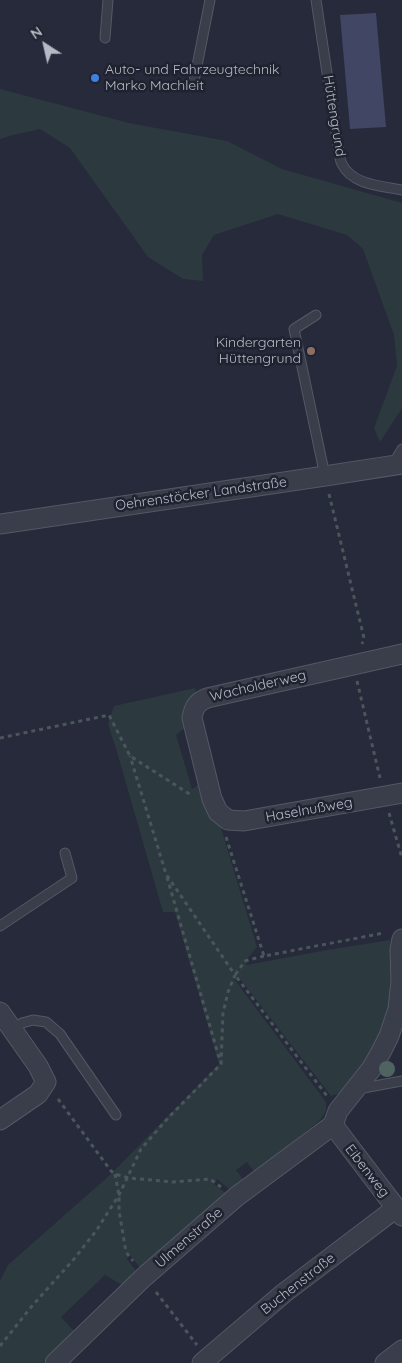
<!DOCTYPE html>
<html>
<head>
<meta charset="utf-8">
<style>
	body { margin:0 }
	#map { position:relative; width:402px; height:1363px; overflow:hidden; background:#262a3a; font-family:Quicksand,sans-serif }
	canvas { display:block }
	.north { position:absolute; left:20px; top:20px; width:50px; height:50px; -webkit-text-stroke:4px #1f222f; paint-order:stroke; rotate:325deg; font-size:14px; font-weight:700; line-height:20px; text-align:center; color:#b6b8c6 }
	.north::after { content:''; display:block; margin:auto; width:18px; height:22px; background:#b6b8c6; clip-path:polygon(50% 0,100% 100%,50% 72%,0 100%) }
</style>
</head>
<body>
<div id="map">
<canvas width="402" height="1363"></canvas>
<div class="north">N</div>
</div>
<script>
const c = document.querySelector('canvas').getContext('2d');
c.lineJoin = 'round';
function paint(path, color) { c.fillStyle = color; c.fill(path, 'evenodd'); }
function strokePath(path, color, width, dash) { c.strokeStyle = color; c.lineWidth = width; c.lineCap = dash ? 'butt' : 'round'; c.setLineDash(dash || []); c.stroke(path); }
function drawText(font, color, halo, rows, align = 'center') {
  c.font = font + ' Quicksand,sans-serif'; c.lineWidth = 5; c.setLineDash([]); c.textBaseline = 'middle'; c.strokeStyle = halo; c.fillStyle = color; for (const [text, x, y, turn = 0] of rows) {
    c.save(); c.translate(x, y); c.rotate((+turn || 0) * Math.PI / 180); c.textAlign = isNaN(turn) ? turn : align; if (halo) c.strokeText(text, 0, 0); c.fillText(text, 0, 0); c.restore();
  }
}
paint(new Path2D(`
	M 0,89 L 129,123 L 227,141 L 282,169 L 402,203 L 402,408 L 380,442 L 374,428 L 397,366 L 394,335 L 363,249 L 347,235 L 278,214 L 214,235 L 202,255 L 203,281 L 183,279 L 148,257 L 70,148 L 40,129 L 9,136 L 0,139 Z
	M 195,688 L 196,693 L 185,708 L 187,726 L 176,735 L 192,789 L 202,782 L 217,815 L 257,947 L 248,958 L 246,965 L 327,950 L 390,940 L 392,968 L 390,1001 L 382,1031 L 367,1059 L 342,1092 L 331,1096 L 238,976 L 235,980 L 326,1102 L 326,1111 L 320,1120 L 255,1173 L 247,1162 L 236,1170 L 245,1182 L 233,1192 L 217,1179 L 214,1184 L 228,1195 L 141,1269 L 129,1254 L 127,1259 L 137,1272 L 122,1285 L 105,1275 L 61,1317 L 74,1331 L 42,1363 L 0,1363 L 0,1281 L 8,1265 L 111,1174 L 219,1064 L 175,912 L 163,912 L 117,752 L 108,724 L 114,706 Z`), '#2c3a3f');
paint(new Path2D(`
	M 376,13 L 386,127 L 350,129 L 340,15 Z`), '#404663');
const service = new Path2D(`
	M 316,0 L 339,152 C 340,156 340,161 342,164 C 352,185 382,186 402,190
	M 105,38 L 108,0
	M 193,86 L 210,0
	M 316,315 L 294,329 L 325,476
	M 393,464 L 402,449
	M 0,926 L 72,878 L 65,853
	M 13,1029 L 22,1023 L 33,1020 L 46,1022 L 60,1034 L 116,1115
	M 358,1089 L 402,1081`);
const minor = new Path2D(`
	M 0,524 L 325,476 L 402,464
	M 402,654 L 207,698 C 197,702 194,707 192,718 L 212,799 L 218,812 L 228,820 L 244,821 L 402,793
	M 0,1012 L 38,1066 L 46,1082 L 38,1094 L 0,1120
	M 333,1125 L 338,1111 L 372,1068 L 381,1052 L 389,1036 L 398,1009 L 401,981 L 400,950 L 402,939
	M 333,1125 L 402,1216
	M 55,1363 L 144,1277 L 236,1197 L 333,1125
	M 202,1363 L 284,1293 L 396,1208
	M 385,1363 L 402,1350`);
strokePath(service, '#555865', 11);
strokePath(minor, '#555865', 21);
strokePath(new Path2D(`
	M 329,494 L 364,638 L 362,644
	M 357,681 L 380,778
	M 0,738 L 109,715 L 130,756 L 191,795
	M 389,813 L 402,858
	M 226,837 L 264,956 L 384,933
	M 167,877 L 220,1061
	M 264,956 L 245,961 L 235,975 L 327,1096
	M 58,1099 L 111,1171 L 115,1174 L 129,1178 L 173,1182 L 210,1179 L 221,1187
	M 115,1174 L 119,1195 L 119,1211 L 126,1252 L 133,1261
	M 156,1292 L 197,1345
	M 0,1346 L 32,1306 L 74,1259 L 96,1231 L 119,1195 L 141,1149 L 169,1117 L 221,1064 L 223,1013 L 228,992 L 235,975 L 166,874 L 130,756`), '#4a565c', 3, [4, 4]);
strokePath(service, '#3a3d4a', 9);
strokePath(minor, '#3a3d4a', 19);
c.fillStyle = '#4f6461';
for (const [x, y] of [
	[387,1069]
]) { c.beginPath(); c.arc(x, y, 8, 0, 2 * Math.PI); c.fill(); }
for (const [x, y, r, color] of [
	[95,78,5,"#3f7fe0"],
	[311,351,5,"#8d6e63"]
]) { const dot = new Path2D(); dot.arc(x, y, r, 0, 2 * Math.PI); c.fillStyle = color; c.fill(dot); strokePath(dot, '#1f222f', 2); }
drawText('14px', '#b6b8c6', '#1f222f', [
	["Auto- und Fahrzeugtechnik",105,70],
	["Marko Machleit",105,86],
	["Kindergarten",301,343,"right"],
	["Hüttengrund",301,359,"right"]
], 'left');
drawText('14px', '#b6b8c6', '#1f222f', [
	["Hüttengrund",334,116,81],
	["Oehrenstöcker Landstraße",201,494,-8],
	["Wacholderweg",258,686,-13],
	["Haselnußweg",309,810,-10],
	["Eibenweg",367,1171,52],
	["Ulmenstraße",189,1238,-41],
	["Buchenstraße",298,1284,-38]
]);
</script>
</body>
</html>
